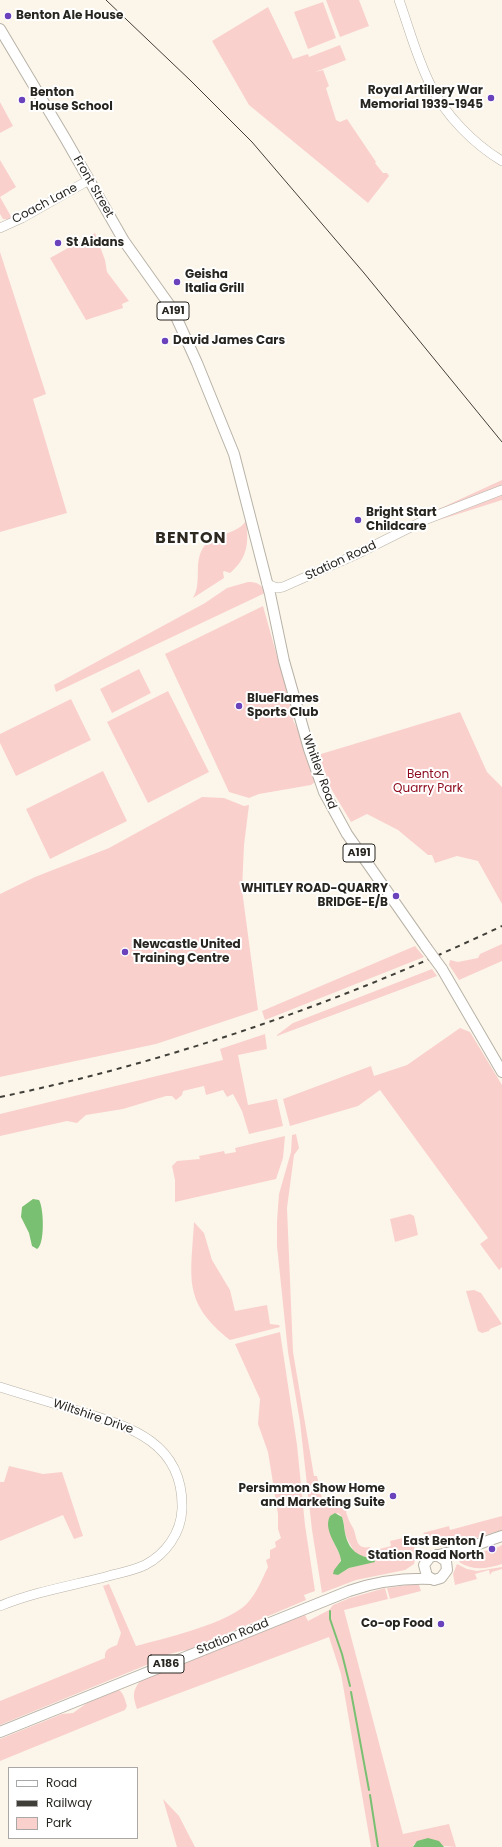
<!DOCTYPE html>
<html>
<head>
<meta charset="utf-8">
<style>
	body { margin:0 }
	#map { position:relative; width:502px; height:1847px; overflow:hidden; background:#fcf6ea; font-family:Poppins,sans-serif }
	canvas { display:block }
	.legend { position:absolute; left:8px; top:1767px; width:130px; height:72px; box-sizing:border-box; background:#fff; border:1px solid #a9a8a6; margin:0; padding:5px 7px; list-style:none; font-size:12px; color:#282621 }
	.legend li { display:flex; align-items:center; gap:8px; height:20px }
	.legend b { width:20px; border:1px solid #a9a8a6 }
</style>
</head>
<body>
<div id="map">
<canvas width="502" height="1847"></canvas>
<ul class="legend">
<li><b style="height:5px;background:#fff"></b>Road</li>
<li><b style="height:5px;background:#413f39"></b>Railway</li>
<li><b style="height:11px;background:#fad0cd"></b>Park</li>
</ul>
</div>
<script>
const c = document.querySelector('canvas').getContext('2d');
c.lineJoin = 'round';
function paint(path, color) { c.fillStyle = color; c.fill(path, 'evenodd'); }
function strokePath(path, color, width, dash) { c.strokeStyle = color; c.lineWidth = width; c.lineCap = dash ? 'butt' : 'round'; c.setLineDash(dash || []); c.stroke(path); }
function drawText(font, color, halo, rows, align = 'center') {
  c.font = font + ' Poppins,sans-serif'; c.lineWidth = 4; c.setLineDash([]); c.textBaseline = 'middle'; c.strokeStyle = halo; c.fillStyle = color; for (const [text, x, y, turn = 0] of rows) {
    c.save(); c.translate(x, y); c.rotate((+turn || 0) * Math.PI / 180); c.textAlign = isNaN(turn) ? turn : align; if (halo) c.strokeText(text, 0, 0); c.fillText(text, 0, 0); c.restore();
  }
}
paint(new Path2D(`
	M 326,0 L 359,0 L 369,26 L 340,37 Z
	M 323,2 L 336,38 L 308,49 L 294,12 Z
	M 268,7 L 293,59 L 308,54 L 309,57 L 340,45 L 346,60 L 315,72 L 323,70 L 329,86 L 326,88 L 336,120 L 340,122 L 347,119 L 376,162 L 375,163 L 383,173 L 387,173 L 389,176 L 368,203 L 249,105 L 212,41 Z
	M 0,102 L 13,126 L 0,133 Z
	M 0,160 L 16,187 L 0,197 L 13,220 L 3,219 L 0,214 Z
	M 95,233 L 105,260 L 107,272 L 129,301 L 122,304 L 123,308 L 86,320 L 50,258 Z
	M 0,252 L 46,394 L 33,399 L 67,513 L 0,532 Z
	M 502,480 L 502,485 L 430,513 Z
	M 502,495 L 502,500 L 436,521 Z
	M 246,520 C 249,542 248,558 230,573 L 224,571 L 223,572 L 224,578 L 193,598 C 203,581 192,561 205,545 C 215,534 241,533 246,520 Z
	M 248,582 C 257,582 262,584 265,593 L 56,692 L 54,685 L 205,603 L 227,588 Z
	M 263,606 L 294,717 L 293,720 L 298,730 L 315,782 L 311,785 L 259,794 L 249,798 L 229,792 L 165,654 Z
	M 139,669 L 151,693 L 112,713 L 100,689 Z
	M 168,691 L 209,772 L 148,803 L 107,722 Z
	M 71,699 L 91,740 L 16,776 L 0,743 L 0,734 Z
	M 460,712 L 487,772 L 502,787 L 502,904 L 478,861 L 457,856 L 435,863 L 432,855 L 428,855 L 398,830 L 367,814 L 351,822 L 330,787 L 320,757 L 321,754 Z
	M 103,771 L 127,821 L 50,859 L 26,809 Z
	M 202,797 L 224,798 L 244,806 L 249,805 L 244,845 L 242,890 L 258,1010 L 156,1044 L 0,1077 L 0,894 L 35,877 L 109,848 Z
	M 502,944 L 502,961 L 459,980 L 449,965 L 450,960 L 458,962 L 478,958 L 480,954 Z
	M 415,946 L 424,957 L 265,1020 L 262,1011 Z
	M 432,969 L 437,976 L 277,1036 L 277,1035 L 293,1023 Z
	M 460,1028 L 470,1032 L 502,1085 L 502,1267 L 499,1270 L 480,1244 L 488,1238 L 380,1090 L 358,1106 L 290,1126 L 283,1099 L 371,1066 L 374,1076 L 407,1065 Z
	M 265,1034 L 267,1049 L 238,1055 L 248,1105 L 277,1099 L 283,1126 L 249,1134 L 242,1111 L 233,1094 L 227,1097 L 223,1090 L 206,1095 L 204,1086 L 183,1091 L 182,1095 L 176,1100 L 172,1096 L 166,1096 L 123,1109 L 86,1115 L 77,1123 L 67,1121 L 0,1136 L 0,1114 L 223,1060 L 220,1049 Z
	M 296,1134 L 299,1148 L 294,1155 L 287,1208 L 293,1352 L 314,1476 L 317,1476 L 323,1503 C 332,1502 338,1504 346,1502 L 348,1504 L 349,1508 L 346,1512 C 348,1518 349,1521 352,1526 C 358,1536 354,1550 370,1547 L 372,1551 L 391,1546 L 390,1541 L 412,1536 L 416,1556 L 414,1564 L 405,1570 L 356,1580 L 322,1593 L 312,1530 L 300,1422 L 288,1352 L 277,1246 L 277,1221 L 279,1194 L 291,1152 L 292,1135 ZM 338,1513 C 346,1518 343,1528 346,1536 C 348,1541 351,1546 354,1551 C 359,1559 370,1555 376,1561 L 349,1568 L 338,1575 L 334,1570 L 340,1564 L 341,1558 C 336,1545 327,1533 329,1518 Z
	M 285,1136 L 283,1158 L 276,1179 L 175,1202 L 175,1180 L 172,1166 L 177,1161 L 200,1159 L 199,1156 L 224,1151 L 225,1154 L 236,1152 L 235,1148 Z
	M 410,1214 L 414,1216 L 418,1235 L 395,1242 L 390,1219 Z
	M 194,1222 L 204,1233 L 212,1260 L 230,1290 L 235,1311 L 267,1305 L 270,1324 L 279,1325 L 280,1327 L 230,1340 C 182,1302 191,1278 194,1222 Z
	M 474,1290 L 481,1293 L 502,1324 L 490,1329 L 489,1331 L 482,1333 L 478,1331 L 466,1291 Z
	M 280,1332 L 297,1445 L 305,1525 L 315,1591 L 304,1595 L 306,1600 L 188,1650 C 173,1652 161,1656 149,1664 L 0,1725 L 0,1701 L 105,1658 C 104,1649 110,1648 117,1645 L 121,1633 L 103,1586 L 109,1584 L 136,1646 C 166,1638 217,1626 242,1608 C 255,1598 261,1581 268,1567 L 266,1560 L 270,1558 L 270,1550 L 276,1547 L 275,1542 L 281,1538 L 278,1529 L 278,1514 L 268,1452 L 258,1424 L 260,1399 L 235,1344 Z
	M 9,1466 L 43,1474 L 62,1472 L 83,1536 L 74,1539 L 63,1515 L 0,1541 L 0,1482 L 4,1482 Z
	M 502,1516 L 502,1530 L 446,1547 C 435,1548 429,1541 423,1533 L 449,1526 L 450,1530 Z
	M 502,1545 L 502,1564 C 486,1569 473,1571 459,1562 C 471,1550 488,1553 502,1545 Z
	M 457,1564 L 467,1569 L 477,1571 L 502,1567 L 502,1569 L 492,1572 L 490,1575 L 489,1570 L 475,1574 L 477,1579 L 455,1585 L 453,1574 Z
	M 408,1585 L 419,1585 L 421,1591 L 390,1599 L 387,1588 Z
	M 385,1588 L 388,1599 L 344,1610 L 403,1834 L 449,1824 L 456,1847 L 414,1844 L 413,1847 L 371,1847 L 341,1674 L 329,1637 L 137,1709 C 133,1696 132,1692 140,1681 L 305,1615 L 308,1621 L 329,1610 L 333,1605 L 350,1598 Z
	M 119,1690 C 124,1694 125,1700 127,1706 L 125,1710 L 0,1761 L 0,1739 L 62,1714 L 73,1713 L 87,1703 Z
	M 163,1799 L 179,1816 L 195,1847 L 177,1847 Z`), '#fad0cd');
paint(new Path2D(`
	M 33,1199 L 39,1200 C 44,1208 45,1245 37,1249 L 32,1246 L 29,1233 L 21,1217 L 22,1207 Z
	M 335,1513 L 342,1517 C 344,1522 344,1528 345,1533 C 349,1551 358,1556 374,1559 L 375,1562 L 349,1568 L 338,1575 L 333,1574 L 334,1570 L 341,1561 C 341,1549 322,1531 330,1516 Z
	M 428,1838 L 439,1841 L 444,1847 L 413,1847 L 417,1841 Z`), '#7ac072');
strokePath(new Path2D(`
	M 330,1611 L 330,1619 L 342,1654 L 350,1686
	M 351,1692 L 369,1790
	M 370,1795 L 378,1847`), '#7ac072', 2);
const secondary = new Path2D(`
	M 399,0 C 409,28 417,59 431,86 C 446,116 474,144 502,161
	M 0,228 L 22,218 L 89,180
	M 267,584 L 277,588 L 283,587 L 355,555 L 427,519 L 502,490
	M 0,1387 C 25,1395 50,1402 75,1410 C 128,1426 184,1441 182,1509 C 181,1533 166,1554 145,1565 C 133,1571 118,1573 105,1577 C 70,1586 34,1592 0,1606`);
const primary = new Path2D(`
	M 0,29 L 65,138 L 124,241 L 173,310 L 197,363 L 234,454 L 270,594 L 284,661 L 309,749 L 324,792 L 347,834 L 426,947
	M 442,969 L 502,1072
	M 437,1555 L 446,1561 L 447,1570 L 441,1578 L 434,1580 L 427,1576 L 424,1565 L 430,1557 L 467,1548 L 502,1536
	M 0,1732 L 349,1591 C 375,1582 403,1578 431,1579`);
strokePath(secondary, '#b8b2a7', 10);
strokePath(primary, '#b8b2a7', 12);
strokePath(secondary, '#fff', 9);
strokePath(primary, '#fff', 10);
strokePath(new Path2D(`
	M 106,0 L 191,81 L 252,142 L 364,273 L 502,442`), '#413f39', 1);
strokePath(new Path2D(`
	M 0,1097 C 173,1061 342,1002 502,926`), '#413f39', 2, [5, 5]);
const primaryBridge = new Path2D(`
	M 426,947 L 442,969`);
strokePath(primaryBridge, '#b8b2a7', 12, []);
strokePath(primaryBridge, '#fff', 10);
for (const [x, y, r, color] of [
	[8,16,4,"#6a42bb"],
	[491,98,4,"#6a42bb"],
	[22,100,4,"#6a42bb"],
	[58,243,4,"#6a42bb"],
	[177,282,4,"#6a42bb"],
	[165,341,4,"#6a42bb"],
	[358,520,4,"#6a42bb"],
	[239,706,4,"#6a42bb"],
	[396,896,4,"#6a42bb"],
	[125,952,4,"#6a42bb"],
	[393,1496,4,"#6a42bb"],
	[492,1549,4,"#6a42bb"],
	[441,1624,4,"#6a42bb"]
]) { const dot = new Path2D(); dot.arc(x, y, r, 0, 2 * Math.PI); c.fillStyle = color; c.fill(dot); strokePath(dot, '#fff', 1.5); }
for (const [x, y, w] of [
	[173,311,32],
	[359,853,32],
	[166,1664,36]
]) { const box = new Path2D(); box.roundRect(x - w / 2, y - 9, w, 18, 3); c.fillStyle = '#fff'; c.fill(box); strokePath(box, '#282621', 1); }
drawText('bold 11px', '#282621', null, [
	["A191",173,311],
	["A191",359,853],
	["A186",166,1664]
]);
drawText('bold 12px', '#282621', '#fff', [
	["Benton Ale House",16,16],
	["Royal Artillery War",483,91,"right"],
	["Memorial 1939-1945",483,105,"right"],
	["Benton",30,93],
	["House School",30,107],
	["St Aidans",66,243],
	["Geisha",185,275],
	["Italia Grill",185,289],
	["David James Cars",173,341],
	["Bright Start",366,513],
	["Childcare",366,527],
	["BlueFlames",247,699],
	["Sports Club",247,713],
	["WHITLEY ROAD-QUARRY",388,889,"right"],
	["BRIDGE-E/B",388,903,"right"],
	["Newcastle United",133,945],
	["Training Centre",133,959],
	["Persimmon Show Home",385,1489,"right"],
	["and Marketing Suite",385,1503,"right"],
	["East Benton /",484,1542,"right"],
	["Station Road North",484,1556,"right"],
	["Co-op Food",433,1624,"right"]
], 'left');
drawText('12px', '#282621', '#fff', [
	["Front Street",93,187,60],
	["Coach Lane",45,204,-28],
	["Station Road",341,561,-25],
	["Whitley Road",319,772,70],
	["Wiltshire Drive",93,1417,19],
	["Station Road",233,1637,-22]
]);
drawText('12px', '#8d091c', '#fff', [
	["Benton",428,775],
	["Quarry Park",428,789]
]);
c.letterSpacing = '1px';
drawText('bold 16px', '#2e2920', '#fff', [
	["BENTON",191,539]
]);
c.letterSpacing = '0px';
</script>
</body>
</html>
